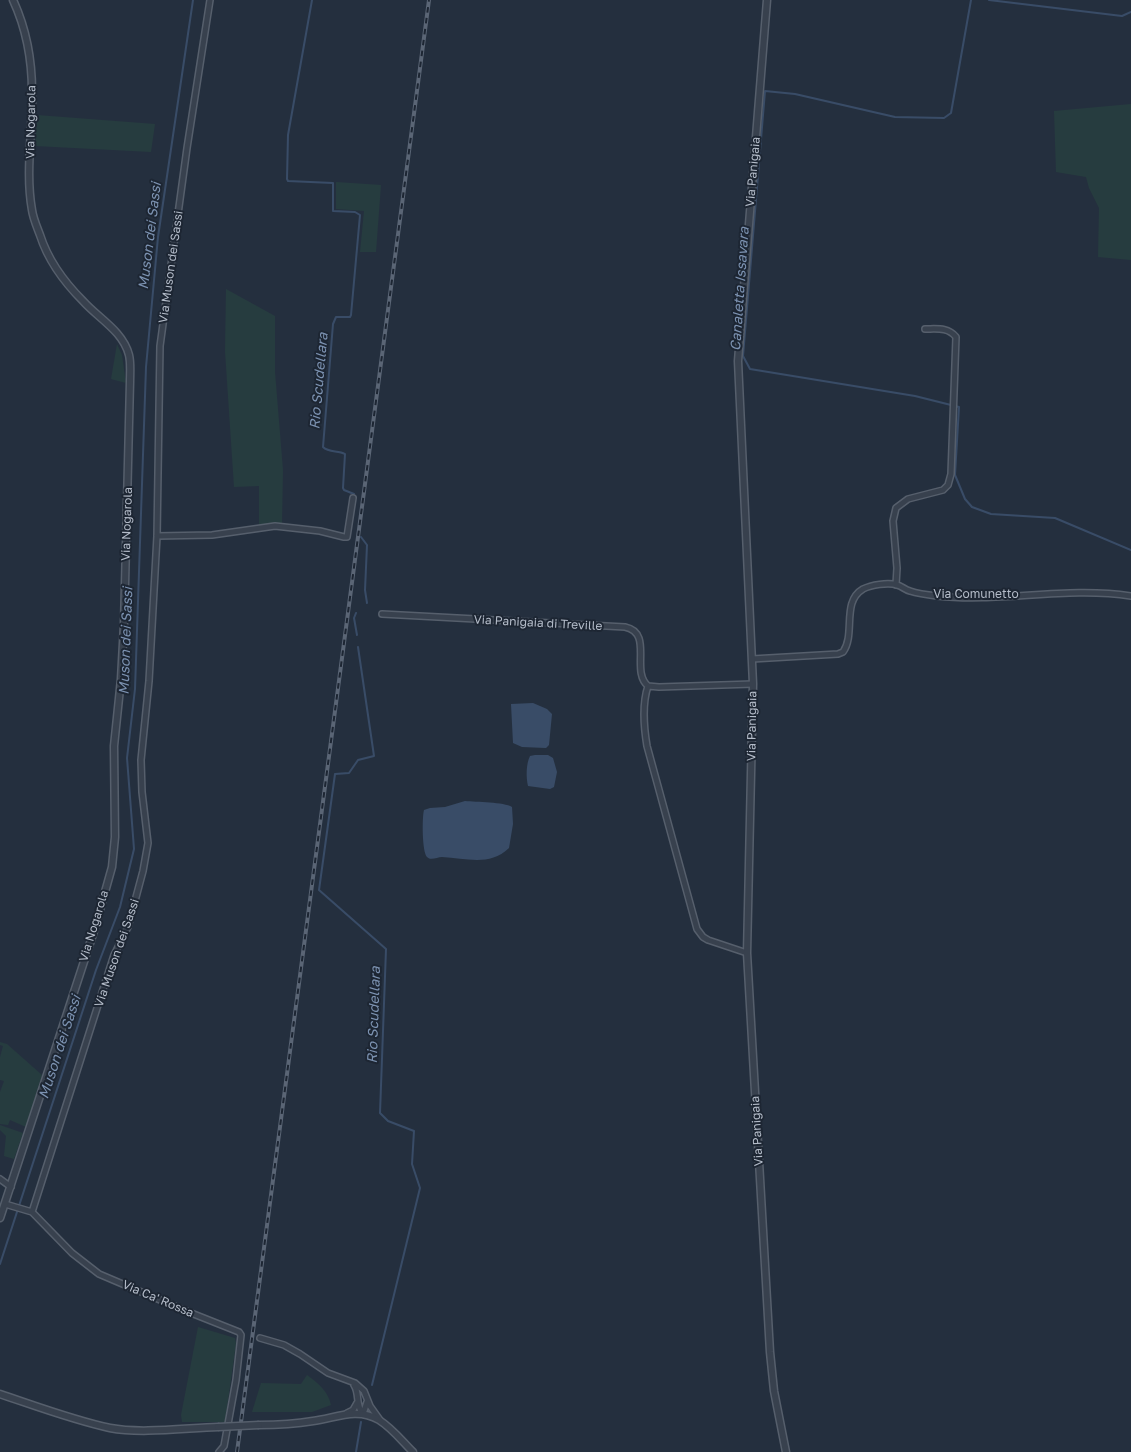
<!DOCTYPE html>
<html>
<head>
<meta charset="utf-8">
<style>
	body { margin:0 }
	canvas { display:block; background:#242f3e }
</style>
</head>
<body>
<canvas width="1131" height="1452"></canvas>
<script>
const c = document.querySelector('canvas').getContext('2d');
c.lineJoin = 'round';
function paint(path, color) { c.fillStyle = color; c.fill(path, 'evenodd'); }
function strokePath(path, color, width, dash) { c.strokeStyle = color; c.lineWidth = width; c.lineCap = dash ? 'butt' : 'round'; c.setLineDash(dash || []); c.stroke(path); }
function drawText(font, color, halo, rows, align = 'center') {
  c.font = font + ' "Golos Text",sans-serif'; c.lineWidth = 4; c.setLineDash([]); c.textBaseline = 'middle'; c.strokeStyle = halo; c.fillStyle = color; for (const [text, x, y, turn = 0] of rows) {
    c.save(); c.translate(x, y); c.rotate((+turn || 0) * Math.PI / 180); c.textAlign = isNaN(turn) ? turn : align; if (halo) c.strokeText(text, 0, 0); c.fillText(text, 0, 0); c.restore();
  }
}
paint(new Path2D(`
	M 1131,104 L 1131,260 L 1098,257 L 1099,208 L 1089,188 L 1086,177 L 1056,172 L 1054,111 Z
	M 37,115 L 155,124 L 151,152 L 35,146 Z
	M 336,182 L 381,185 L 376,252 L 360,252 L 364,211 L 336,209 Z
	M 226,289 L 275,316 L 275,372 L 283,470 L 282,523 L 259,526 L 259,486 L 234,487 L 225,351 Z
	M 117,344 L 122,355 L 126,383 L 111,379 Z
	M 0,1042 L 7,1044 L 42,1075 L 26,1127 L 10,1120 L 8,1125 L 0,1124 L 0,1092 L 4,1081 L 0,1080 L 0,1057 L 3,1046 L 0,1045 Z
	M 0,1125 L 23,1133 L 14,1159 L 4,1156 L 6,1136 L 0,1130 Z
	M 198,1327 L 235,1338 L 236,1344 L 225,1422 L 182,1422 L 181,1415 Z
	M 307,1375 C 319,1384 328,1391 331,1405 L 312,1412 L 252,1412 L 261,1383 L 301,1384 Z`), '#263c3f');
paint(new Path2D(`
	M 533,703 L 547,709 L 552,714 L 549,745 L 546,748 L 522,747 L 513,743 L 511,704 Z
	M 535,755 L 548,755 L 553,758 L 557,772 L 554,787 L 550,789 L 528,786 C 526,777 526,764 530,756 Z
	M 465,801 C 476,802 504,802 512,807 L 513,824 L 509,848 C 489,867 466,858 442,857 C 437,857 431,861 427,857 C 422,852 422,817 424,810 L 430,808 L 445,807 Z`), '#394c67');
strokePath(new Path2D(`
	M 312,0 L 288,135 L 287,179 L 288,181 L 333,183 L 333,211 L 355,212 L 360,215 L 351,315 L 350,317 L 336,317 L 333,324 L 323,447 C 329,453 338,450 345,454 L 343,488 L 344,490 L 354,494
	M 971,0 L 951,113 L 944,118 L 895,117 L 795,94 L 765,91 L 743,356 L 750,369 L 915,396 L 959,407 L 955,475 L 965,499 L 972,507 L 991,514 L 1055,518 L 1131,550
	M 989,0 L 1122,16 L 1131,12
	M 361,537 L 367,545 L 365,590 L 367,603
	M 356,613 L 354,618 L 357,635
	M 358,647 L 374,756 L 358,760 L 349,773 L 335,774 L 319,890 L 386,949 L 380,1113 L 388,1121 L 414,1131 L 412,1164 L 420,1188 L 372,1385
	M 0,1264 L 96,970 L 120,907 L 134,849 L 127,758 L 135,689 L 146,367 L 158,237 L 193,0
	M 356,1452 L 361,1422`), '#394c67', 2);
const minor = new Path2D(`
	M 157,536 L 212,535 L 275,526 L 320,531 L 344,537 L 347,537 L 353,498
	M 896,585 L 897,568 L 893,521 L 896,508 L 908,499 L 943,490 L 948,485 L 951,474 L 956,337 C 948,327 937,329 925,329
	M 382,614 L 625,627 C 654,633 630,671 648,686 L 659,687 L 753,684
	M 752,659 L 838,654 L 843,652 C 856,634 841,602 863,589 C 871,585 888,582 897,585 C 902,586 905,590 910,591 C 919,594 928,595 937,596 C 1001,603 1066,586 1131,596
	M 648,686 C 642,704 644,728 647,746 L 697,929 L 703,937 L 708,940 L 747,953
	M 0,1179 L 11,1187
	M 5,1204 L 32,1212 L 72,1253 L 99,1274 L 186,1311 L 239,1332 L 241,1335 L 236,1380 L 224,1446 L 219,1452
	M 32,1212 L 114,955 L 128,927 L 143,871 L 148,843 L 142,792 L 141,760 L 149,681 L 157,536 L 160,346 L 187,148 L 210,0
	M 260,1338 L 284,1345 L 300,1354 L 328,1373 L 355,1383 L 364,1391 L 370,1406 L 380,1420
	M 354,1385 C 360,1394 355,1405 363,1414 L 367,1402
	M 347,1413 L 353,1410 L 357,1403`);
const tertiary = new Path2D(`
	M 767,0 L 738,361 L 753,684 L 747,953 L 770,1352 L 774,1391 L 786,1452
	M 0,1218 L 94,931 L 112,867 L 115,837 L 114,746 L 121,679 L 124,625 L 130,382 C 130,373 131,363 129,355 C 123,331 98,318 83,301 C 65,283 48,260 40,235 C 37,227 33,218 32,210 C 25,171 33,131 32,92 C 32,61 26,28 13,0
	M 0,1394 C 36,1406 73,1420 110,1428 C 141,1434 186,1428 218,1427
	M 259,1425 C 277,1425 295,1424 313,1421 C 336,1418 357,1407 379,1420 C 392,1428 402,1441 413,1452`);
strokePath(minor, '#565f6c', 8);
strokePath(tertiary, '#565f6c', 9);
strokePath(minor, '#38414e', 5);
strokePath(tertiary, '#38414e', 6);
const rail = new Path2D(`
	M 237,1452 L 429,0`);
strokePath(rail, '#5a6575', 4);
strokePath(rail, '#1d2633', 2, [5.5]);
const tertiaryBridge = new Path2D(`
	M 218,1427 L 259,1425`);
strokePath(tertiaryBridge, '#565f6c', 9, []);
strokePath(tertiaryBridge, '#38414e', 6);
drawText('12px', '#b4bcc9', '#1d2633', [
	["Via Nogarola",31,122,-89],
	["Via Panigaia",753,172,-85],
	["Via Muson dei Sassi",171,267,-82],
	["Via Nogarola",127,524,-88],
	["Via Comunetto",976,594],
	["Via Panigaia di Treville",538,623,3],
	["Via Panigaia",752,726,-89],
	["Via Nogarola",94,926,-73],
	["Via Muson dei Sassi",117,953,-71],
	["Via Panigaia",757,1131,-93],
	["Via Ca' Rossa",158,1299,23]
]);
drawText('italic 14px', '#7c92b1', '#1d2633', [
	["Muson dei Sassi",150,236,-83],
	["Canaletta Issavara",740,289,-86],
	["Rio Scudellara",319,381,-85],
	["Muson dei Sassi",126,641,-88],
	["Rio Scudellara",374,1015,-88],
	["Muson dei Sassi",60,1047,-72]
]);
</script>
</body>
</html>
